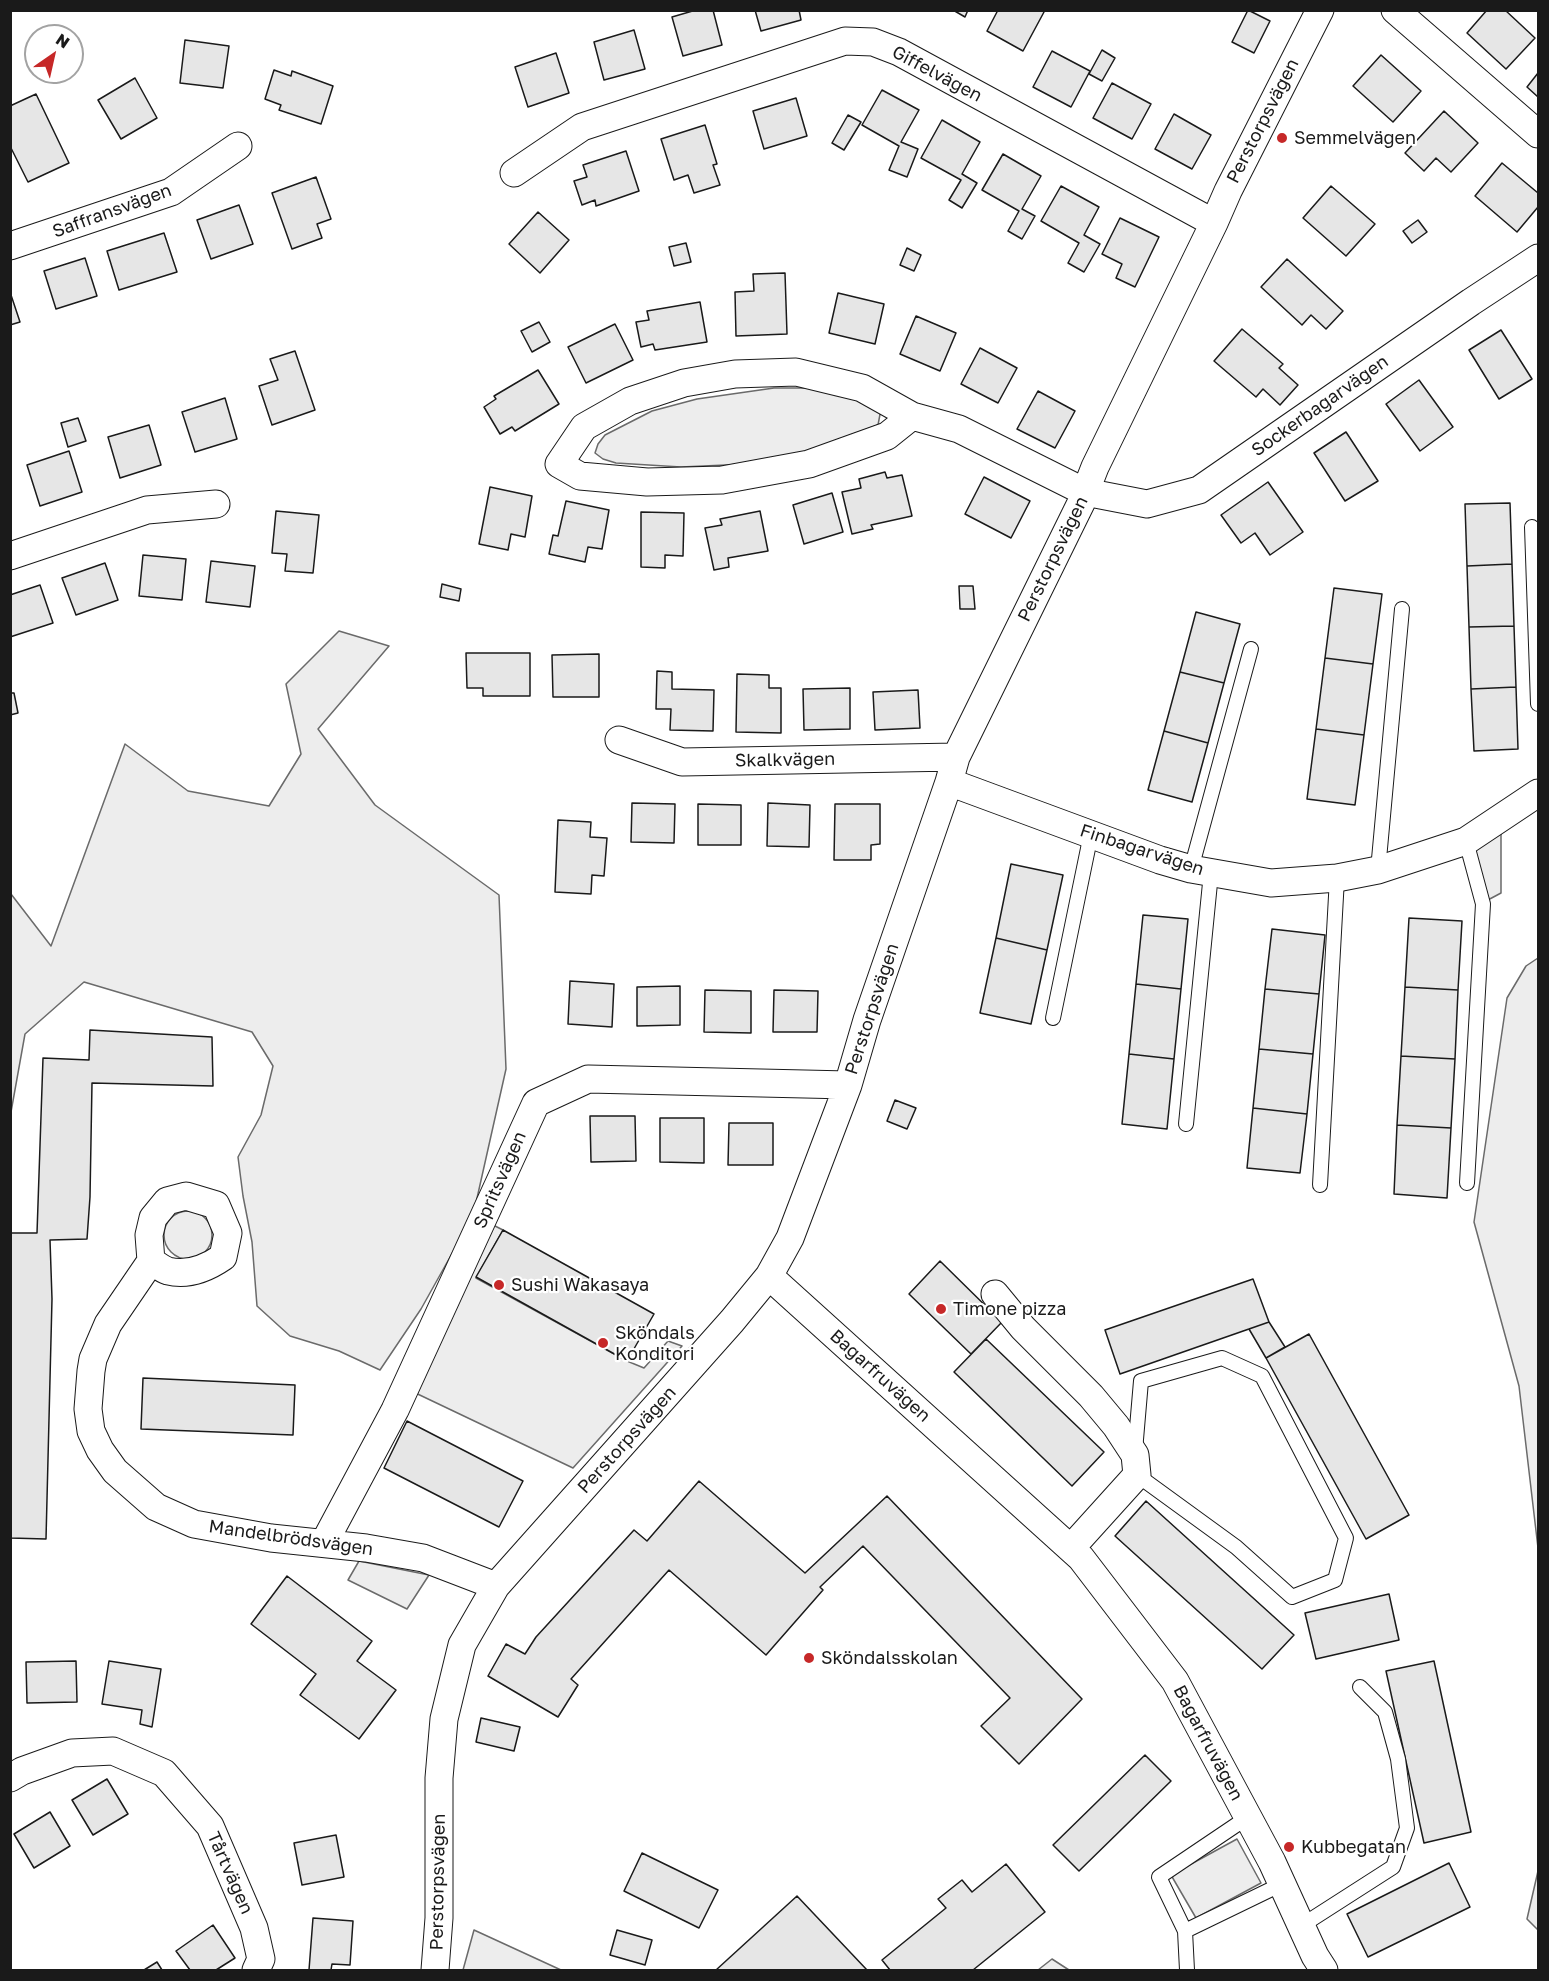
<!DOCTYPE html>
<html>
<head>
<meta charset="utf-8">
<style>
	body { margin:0 }
	#map { position:relative; width:1549px; height:1981px; overflow:hidden; background:#fff; font-family:"Golos Text",sans-serif }
	canvas { display:block }
	.frame { position:absolute; inset:0; border:12px solid #1a1a1a; pointer-events:none }
	.north { position:absolute; left:24px; top:24px; width:60px; height:60px; box-sizing:border-box; background:#fff; border:2px solid #a3a3a3; border-radius:50%; rotate:34deg; font-size:16px; font-weight:700; line-height:24px; text-align:center; color:#1a1a1a }
	.north::after { content:''; display:block; margin:auto; width:21px; height:27px; background:#c62828; clip-path:polygon(50% 0,100% 100%,50% 72%,0 100%) }
</style>
</head>
<body>
<div id="map">
<canvas width="1549" height="1981"></canvas>
<div class="frame"></div>
<div class="north">N</div>
</div>
<script>
const c = document.querySelector('canvas').getContext('2d');
c.lineJoin = 'round';
function paint(path, color) { c.fillStyle = color; c.fill(path, 'evenodd'); }
function strokePath(path, color, width, dash) { c.strokeStyle = color; c.lineWidth = width; c.lineCap = dash ? 'butt' : 'round'; c.setLineDash(dash || []); c.stroke(path); }
function drawText(font, color, halo, rows, align = 'center') {
  c.font = font + ' "Golos Text",sans-serif'; c.lineWidth = 4.5; c.setLineDash([]); c.textBaseline = 'middle'; c.strokeStyle = halo; c.fillStyle = color; for (const [text, x, y, turn = 0] of rows) {
    c.save(); c.translate(x, y); c.rotate((+turn || 0) * Math.PI / 180); c.textAlign = isNaN(turn) ? turn : align; if (halo) c.strokeText(text, 0, 0); c.fillText(text, 0, 0); c.restore();
  }
}
const built = new Path2D(`
	M 774,388 L 822,388 L 881,409 L 878,425 L 790,457 L 748,464 L 681,467 L 616,463 L 603,459 L 595,453 L 598,444 L 605,435 L 652,411 L 697,399 Z
	M 339,631 L 389,646 L 318,729 L 375,805 L 499,895 L 506,1069 L 473,1216 L 421,1309 L 380,1370 L 339,1351 L 290,1336 L 257,1306 L 252,1242 L 243,1196 L 238,1157 L 261,1115 L 273,1066 L 252,1032 L 84,982 L 25,1034 L 11,1112 L 11,894 L 51,946 L 125,744 L 188,791 L 269,806 L 301,754 L 286,684 Z
	M 1501,824 L 1501,893 L 1486,901 L 1471,846 Z
	M 1538,958 L 1538,1548 L 1519,1386 L 1474,1222 L 1507,998 L 1526,966 Z
	M164 1235a24 24 0 1 1 48 0a24 24 0 1 1-48 0Z
	M 483,1220 L 503,1230 L 476,1278 L 627,1361 L 644,1368 L 668,1341 L 682,1346 L 573,1468 L 405,1388 Z
	M 359,1561 L 429,1575 L 407,1609 L 348,1580 Z
	M 1237,1839 L 1261,1883 L 1196,1918 L 1171,1875 Z
	M 1538,1871 L 1538,1930 L 1527,1919 Z
	M 474,1930 L 561,1970 L 463,1970 Z
	M 1052,1959 L 1069,1970 L 1038,1970 Z`);
paint(built, '#ededed');
strokePath(built, '#6a6a6a', 1.5);
const building = new Path2D(`
	M 696,10 L 713,10 L 722,45 L 683,56 L 672,17 Z
	M 755,10 L 799,10 L 801,20 L 761,31 Z
	M 953,10 L 968,10 L 965,17 Z
	M 998,10 L 1041,10 L 1044,12 L 1023,51 L 987,31 Z
	M 1248,10 L 1270,21 L 1254,53 L 1232,42 Z
	M 1487,10 L 1505,10 L 1535,38 L 1506,69 L 1467,33 Z
	M 634,30 L 645,69 L 604,80 L 594,42 Z
	M 185,40 L 229,46 L 223,88 L 180,83 Z
	M 1102,50 L 1115,58 L 1102,81 L 1089,74 Z
	M 1052,51 L 1090,71 L 1071,107 L 1033,87 Z
	M 556,53 L 569,93 L 528,107 L 515,67 Z
	M 1381,55 L 1421,91 L 1393,122 L 1353,86 Z
	M 274,70 L 291,76 L 292,71 L 333,86 L 321,124 L 279,110 L 281,105 L 265,99 Z
	M 1538,73 L 1538,97 L 1527,87 Z
	M 135,78 L 157,118 L 121,139 L 98,100 Z
	M 1112,83 L 1151,104 L 1132,139 L 1093,118 Z
	M 882,90 L 919,110 L 901,142 L 918,149 L 907,177 L 889,170 L 899,146 L 862,125 Z
	M 36,94 L 69,163 L 28,182 L 10,146 L 10,106 Z
	M 796,98 L 807,136 L 764,149 L 753,111 Z
	M 1444,111 L 1478,143 L 1451,172 L 1436,158 L 1424,171 L 1405,153 Z
	M 1174,114 L 1211,135 L 1192,169 L 1155,149 Z
	M 848,115 L 861,122 L 844,150 L 832,143 Z
	M 942,120 L 980,142 L 962,174 L 977,183 L 962,208 L 949,200 L 961,180 L 921,158 Z
	M 705,125 L 717,164 L 713,165 L 720,185 L 694,193 L 688,175 L 674,180 L 661,139 Z
	M 626,151 L 639,191 L 596,206 L 595,200 L 582,205 L 574,181 L 587,177 L 583,165 Z
	M 1003,154 L 1041,176 L 1022,209 L 1035,216 L 1022,239 L 1008,231 L 1019,211 L 982,190 Z
	M 1502,163 L 1538,193 L 1538,207 L 1517,232 L 1475,196 Z
	M 316,177 L 331,219 L 317,224 L 322,238 L 292,249 L 272,193 Z
	M 1061,186 L 1099,207 L 1084,235 L 1100,244 L 1084,272 L 1068,263 L 1079,243 L 1041,221 Z
	M 1331,186 L 1375,224 L 1346,256 L 1303,218 Z
	M 239,205 L 253,244 L 211,259 L 197,220 Z
	M 538,212 L 569,240 L 540,273 L 509,244 Z
	M 1120,218 L 1159,237 L 1135,287 L 1116,278 L 1122,264 L 1102,254 Z
	M 1418,220 L 1427,232 L 1412,243 L 1403,231 Z
	M 164,233 L 177,272 L 119,290 L 107,251 Z
	M 686,243 L 691,262 L 674,266 L 669,247 Z
	M 907,248 L 921,255 L 914,271 L 900,265 Z
	M 85,258 L 97,296 L 56,309 L 44,271 Z
	M 1287,259 L 1343,311 L 1326,329 L 1311,315 L 1302,325 L 1261,287 Z
	M 785,273 L 787,334 L 736,336 L 735,292 L 754,291 L 753,274 Z
	M 10,292 L 20,322 L 10,325 Z
	M 838,293 L 884,304 L 875,344 L 829,333 Z
	M 700,302 L 707,342 L 655,350 L 653,344 L 641,347 L 636,322 L 649,320 L 647,311 Z
	M 916,316 L 956,333 L 940,371 L 900,354 Z
	M 539,322 L 550,342 L 532,352 L 521,331 Z
	M 615,324 L 633,360 L 586,383 L 568,347 Z
	M 1242,329 L 1283,364 L 1279,368 L 1298,385 L 1280,405 L 1263,389 L 1256,397 L 1214,361 Z
	M 1501,330 L 1532,379 L 1499,399 L 1469,350 Z
	M 980,348 L 1017,368 L 998,403 L 961,384 Z
	M 295,351 L 315,410 L 272,425 L 259,386 L 278,380 L 270,359 Z
	M 538,370 L 559,404 L 515,431 L 512,427 L 500,434 L 484,407 L 496,399 L 494,396 Z
	M 1419,380 L 1453,427 L 1420,451 L 1386,404 Z
	M 1038,391 L 1075,411 L 1055,448 L 1017,429 Z
	M 225,398 L 237,439 L 195,452 L 182,412 Z
	M 78,418 L 86,441 L 68,447 L 61,423 Z
	M 149,425 L 161,465 L 120,478 L 108,437 Z
	M 1346,432 L 1378,481 L 1345,501 L 1314,453 Z
	M 69,451 L 82,492 L 40,506 L 27,465 Z
	M 885,472 L 887,478 L 902,475 L 912,516 L 871,525 L 873,529 L 852,534 L 842,492 L 861,488 L 859,479 Z
	M 984,477 L 1030,501 L 1011,538 L 965,514 Z
	M 1268,482 L 1303,532 L 1270,555 L 1255,533 L 1241,543 L 1221,515 Z
	M 490,487 L 532,496 L 525,537 L 511,534 L 508,550 L 479,544 Z
	M 832,493 L 843,532 L 804,544 L 793,505 Z
	M 566,501 L 609,510 L 602,549 L 588,547 L 585,562 L 549,554 L 553,535 L 558,536 Z
	M 1510,503 L 1512,564 L 1467,566 L 1465,504 Z
	M 276,511 L 319,515 L 313,573 L 285,571 L 287,554 L 272,553 Z
	M 760,511 L 768,551 L 728,558 L 729,567 L 714,570 L 705,528 L 722,525 L 720,519 Z
	M 641,512 L 684,513 L 683,556 L 665,555 L 665,568 L 641,567 Z
	M 143,555 L 186,559 L 182,600 L 139,596 Z
	M 211,561 L 255,566 L 250,607 L 206,602 Z
	M 105,563 L 118,600 L 76,615 L 62,578 Z
	M 1512,564 L 1514,626 L 1469,627 L 1467,566 Z
	M 442,584 L 461,589 L 459,601 L 440,597 Z
	M 40,585 L 53,623 L 10,637 L 10,595 Z
	M 959,586 L 973,586 L 975,609 L 960,609 Z
	M 1334,588 L 1382,594 L 1373,664 L 1325,658 Z
	M 1196,612 L 1240,624 L 1224,683 L 1180,672 Z
	M 1514,626 L 1516,687 L 1471,689 L 1469,627 Z
	M 466,653 L 530,653 L 530,696 L 483,696 L 483,688 L 467,688 Z
	M 599,654 L 599,697 L 553,697 L 552,655 Z
	M 1325,658 L 1373,664 L 1364,735 L 1316,729 Z
	M 657,671 L 672,672 L 672,689 L 714,690 L 713,731 L 670,730 L 671,709 L 656,709 Z
	M 1180,672 L 1224,683 L 1208,743 L 1164,731 Z
	M 737,674 L 769,675 L 769,688 L 781,688 L 781,733 L 736,732 Z
	M 1516,687 L 1518,749 L 1474,751 L 1471,689 Z
	M 850,688 L 850,729 L 804,730 L 803,689 Z
	M 918,690 L 920,728 L 875,730 L 873,692 Z
	M 10,693 L 14,693 L 18,713 L 10,715 Z
	M 1316,729 L 1364,735 L 1355,805 L 1307,799 Z
	M 1164,731 L 1208,743 L 1192,802 L 1148,790 Z
	M 632,803 L 675,804 L 674,843 L 631,842 Z
	M 768,803 L 810,805 L 809,847 L 767,846 Z
	M 698,804 L 741,805 L 741,845 L 698,845 Z
	M 835,804 L 880,804 L 880,844 L 871,845 L 871,860 L 834,860 Z
	M 558,820 L 591,822 L 590,837 L 607,838 L 604,876 L 592,875 L 591,894 L 555,892 Z
	M 1011,864 L 1063,875 L 1047,950 L 996,938 Z
	M 1143,915 L 1188,919 L 1181,989 L 1136,984 Z
	M 1409,918 L 1462,921 L 1458,990 L 1405,987 Z
	M 1272,929 L 1325,935 L 1319,994 L 1265,989 Z
	M 996,938 L 1047,950 L 1031,1024 L 980,1013 Z
	M 570,981 L 614,984 L 612,1027 L 568,1024 Z
	M 1136,984 L 1181,989 L 1174,1059 L 1129,1054 Z
	M 680,986 L 680,1025 L 637,1026 L 637,987 Z
	M 1405,987 L 1458,990 L 1455,1059 L 1401,1056 Z
	M 1265,989 L 1319,994 L 1313,1054 L 1259,1049 Z
	M 705,990 L 751,991 L 751,1033 L 704,1032 Z
	M 774,990 L 818,991 L 817,1032 L 773,1032 Z
	M 90,1030 L 212,1037 L 213,1086 L 92,1083 L 90,1197 L 87,1239 L 50,1240 L 52,1299 L 46,1539 L 10,1538 L 10,1233 L 37,1233 L 43,1058 L 89,1060 Z
	M 1259,1049 L 1313,1054 L 1307,1114 L 1253,1108 Z
	M 1129,1054 L 1174,1059 L 1167,1129 L 1122,1124 Z
	M 1401,1056 L 1455,1059 L 1451,1128 L 1397,1125 Z
	M 895,1100 L 916,1108 L 907,1129 L 887,1121 Z
	M 1253,1108 L 1307,1114 L 1300,1173 L 1247,1168 Z
	M 590,1116 L 635,1116 L 636,1161 L 591,1162 Z
	M 660,1118 L 704,1118 L 704,1163 L 660,1162 Z
	M 729,1123 L 773,1123 L 773,1165 L 728,1165 Z
	M 1397,1125 L 1451,1128 L 1447,1198 L 1394,1194 Z
	M 503,1230 L 654,1314 L 627,1361 L 476,1277 Z
	M 940,1261 L 1002,1322 L 971,1354 L 909,1294 Z
	M 1253,1279 L 1269,1322 L 1120,1374 L 1105,1330 Z
	M 1269,1322 L 1285,1347 L 1266,1358 L 1249,1329 Z
	M 1309,1334 L 1409,1515 L 1366,1539 L 1266,1358 Z
	M 986,1339 L 1104,1452 L 1072,1486 L 954,1372 Z
	M 143,1378 L 295,1385 L 293,1435 L 141,1429 Z
	M 407,1421 L 523,1481 L 499,1527 L 384,1468 Z
	M 699,1481 L 805,1573 L 887,1496 L 1082,1699 L 1019,1764 L 981,1726 L 1010,1698 L 863,1546 L 820,1587 L 823,1590 L 766,1655 L 669,1570 L 571,1679 L 578,1685 L 558,1717 L 488,1676 L 506,1644 L 525,1654 L 536,1637 L 634,1530 L 647,1541 Z
	M 1146,1501 L 1294,1635 L 1262,1669 L 1115,1536 Z
	M 287,1576 L 372,1641 L 357,1661 L 396,1690 L 359,1739 L 300,1695 L 316,1674 L 251,1624 Z
	M 1389,1594 L 1399,1640 L 1316,1659 L 1305,1613 Z
	M 76,1661 L 77,1702 L 27,1703 L 26,1662 Z
	M 109,1661 L 161,1669 L 152,1727 L 140,1724 L 142,1710 L 102,1704 Z
	M 1434,1661 L 1471,1832 L 1424,1843 L 1386,1671 Z
	M 481,1718 L 520,1727 L 514,1751 L 476,1742 Z
	M 1145,1755 L 1171,1781 L 1079,1871 L 1053,1845 Z
	M 107,1779 L 128,1814 L 93,1835 L 72,1800 Z
	M 50,1812 L 70,1846 L 34,1868 L 14,1834 Z
	M 336,1835 L 344,1877 L 302,1885 L 294,1843 Z
	M 642,1853 L 718,1890 L 699,1928 L 624,1891 Z
	M 1449,1863 L 1470,1907 L 1368,1957 L 1347,1914 Z
	M 1006,1864 L 1045,1912 L 973,1970 L 890,1970 L 882,1960 L 946,1908 L 938,1899 L 962,1880 L 972,1892 Z
	M 797,1896 L 867,1970 L 716,1970 Z
	M 313,1918 L 353,1921 L 350,1965 L 332,1964 L 331,1970 L 309,1970 Z
	M 213,1925 L 235,1958 L 216,1970 L 190,1970 L 176,1951 Z
	M 617,1930 L 652,1940 L 645,1965 L 610,1955 Z
	M 157,1962 L 162,1970 L 144,1970 Z`);
paint(building, '#e6e6e6');
strokePath(building, '#1a1a1a', 1.5);
const service = new Path2D(`
	M 1532,527 L 1538,704
	M 1466,841 L 1483,904 L 1467,1183
	M 1191,869 L 1251,649
	M 1378,870 L 1402,609
	M 1053,1018 L 1091,834
	M 1186,1124 L 1211,873
	M 1320,1185 L 1337,878
	M 1135,1451 L 1141,1381 L 1222,1358 L 1262,1376 L 1346,1538 L 1335,1580 L 1292,1597 L 1236,1547 L 1137,1475
	M 1248,1817 L 1159,1877 L 1185,1931 L 1282,1884
	M 1301,1926 L 1393,1867 L 1407,1828 L 1398,1759 L 1385,1712 L 1360,1687
	M 1185,1931 L 1187,1970`);
const minor = new Path2D(`
	M 1395,10 L 1538,134
	M 514,173 L 582,127 L 845,41 L 873,42 L 899,52 L 1214,223
	M 10,246 L 171,192 L 238,146
	M 912,416 L 887,436 L 809,464 L 722,480 L 647,482 L 580,476 L 559,464 L 584,427 L 630,401 L 684,383 L 735,374 L 796,372 L 862,388 L 912,416 L 959,429 L 1085,492 L 1147,504 L 1199,490 L 1471,302 L 1538,258
	M 10,556 L 147,510 L 216,504
	M 619,740 L 682,762 L 956,757
	M 949,782 L 1160,860 L 1191,869 L 1271,883 L 1337,878 L 1378,870 L 1466,841 L 1538,793
	M 151,1261 L 149,1235 L 153,1218 L 167,1201 L 186,1196 L 216,1205 L 228,1233 L 223,1257 C 207,1268 188,1276 168,1271 C 162,1269 156,1264 151,1261 L 108,1324 L 93,1359 L 91,1371 L 88,1409 L 91,1431 L 100,1450 L 115,1471 L 156,1507 L 194,1524 L 271,1538 L 366,1548 L 423,1558 L 496,1586
	M 769,1276 L 1081,1558 L 1175,1681 L 1272,1862 L 1315,1956 L 1324,1970
	M 995,1294 L 1023,1328 L 1091,1396 L 1116,1426 L 1135,1455 L 1137,1475 L 1071,1548
	M 324,1543 L 395,1410 L 536,1103 L 588,1079 L 848,1085
	M 10,1778 L 22,1771 L 72,1753 L 113,1751 L 164,1773 L 210,1826 L 254,1928 L 261,1959 L 256,1970
	M 435,1970 L 439,1918 L 439,1778 L 444,1719 L 462,1645 L 496,1586 L 732,1321 L 769,1276 L 790,1238 L 848,1085 L 867,1020 L 949,782 L 956,757 L 1081,503 L 1095,467 L 1214,223 L 1228,191 L 1320,10`);
strokePath(service, '#1a1a1a', 16);
strokePath(minor, '#1a1a1a', 29);
strokePath(service, '#fff', 14);
strokePath(minor, '#fff', 27);
for (const [x, y, r, color] of [
	[1282,138,6,"#c62828"],
	[499,1285,6,"#c62828"],
	[941,1309,6,"#c62828"],
	[603,1343,6,"#c62828"],
	[809,1658,6,"#c62828"],
	[1289,1847,6,"#c62828"]
]) { const dot = new Path2D(); dot.arc(x, y, r, 0, 2 * Math.PI); c.fillStyle = color; c.fill(dot); strokePath(dot, '#fff', 2); }
drawText('18px', '#1a1a1a', '#fff', [
	["Giffelvägen",937,74,28],
	["Perstorpsvägen",1263,121,-63],
	["Saffransvägen",112,211,-20],
	["Sockerbagarvägen",1320,406,-35],
	["Perstorpsvägen",1053,559,-64],
	["Skalkvägen",785,760,-1],
	["Finbagarvägen",1142,850,18],
	["Perstorpsvägen",872,1009,-72],
	["Spritsvägen",500,1180,-66],
	["Bagarfruvägen",880,1376,42],
	["Perstorpsvägen",627,1440,-48],
	["Mandelbrödsvägen",291,1538,8],
	["Bagarfruvägen",1208,1743,62],
	["Tårtvägen",230,1873,66],
	["Perstorpsvägen",438,1882,-89]
]);
drawText('18px', '#1a1a1a', '#fff', [
	["Semmelvägen",1294,138],
	["Sushi Wakasaya",511,1285],
	["Timone pizza",953,1309],
	["Sköndals",615,1333],
	["Konditori",615,1354],
	["Sköndalsskolan",821,1658],
	["Kubbegatan",1301,1847]
], 'left');
</script>
</body>
</html>
